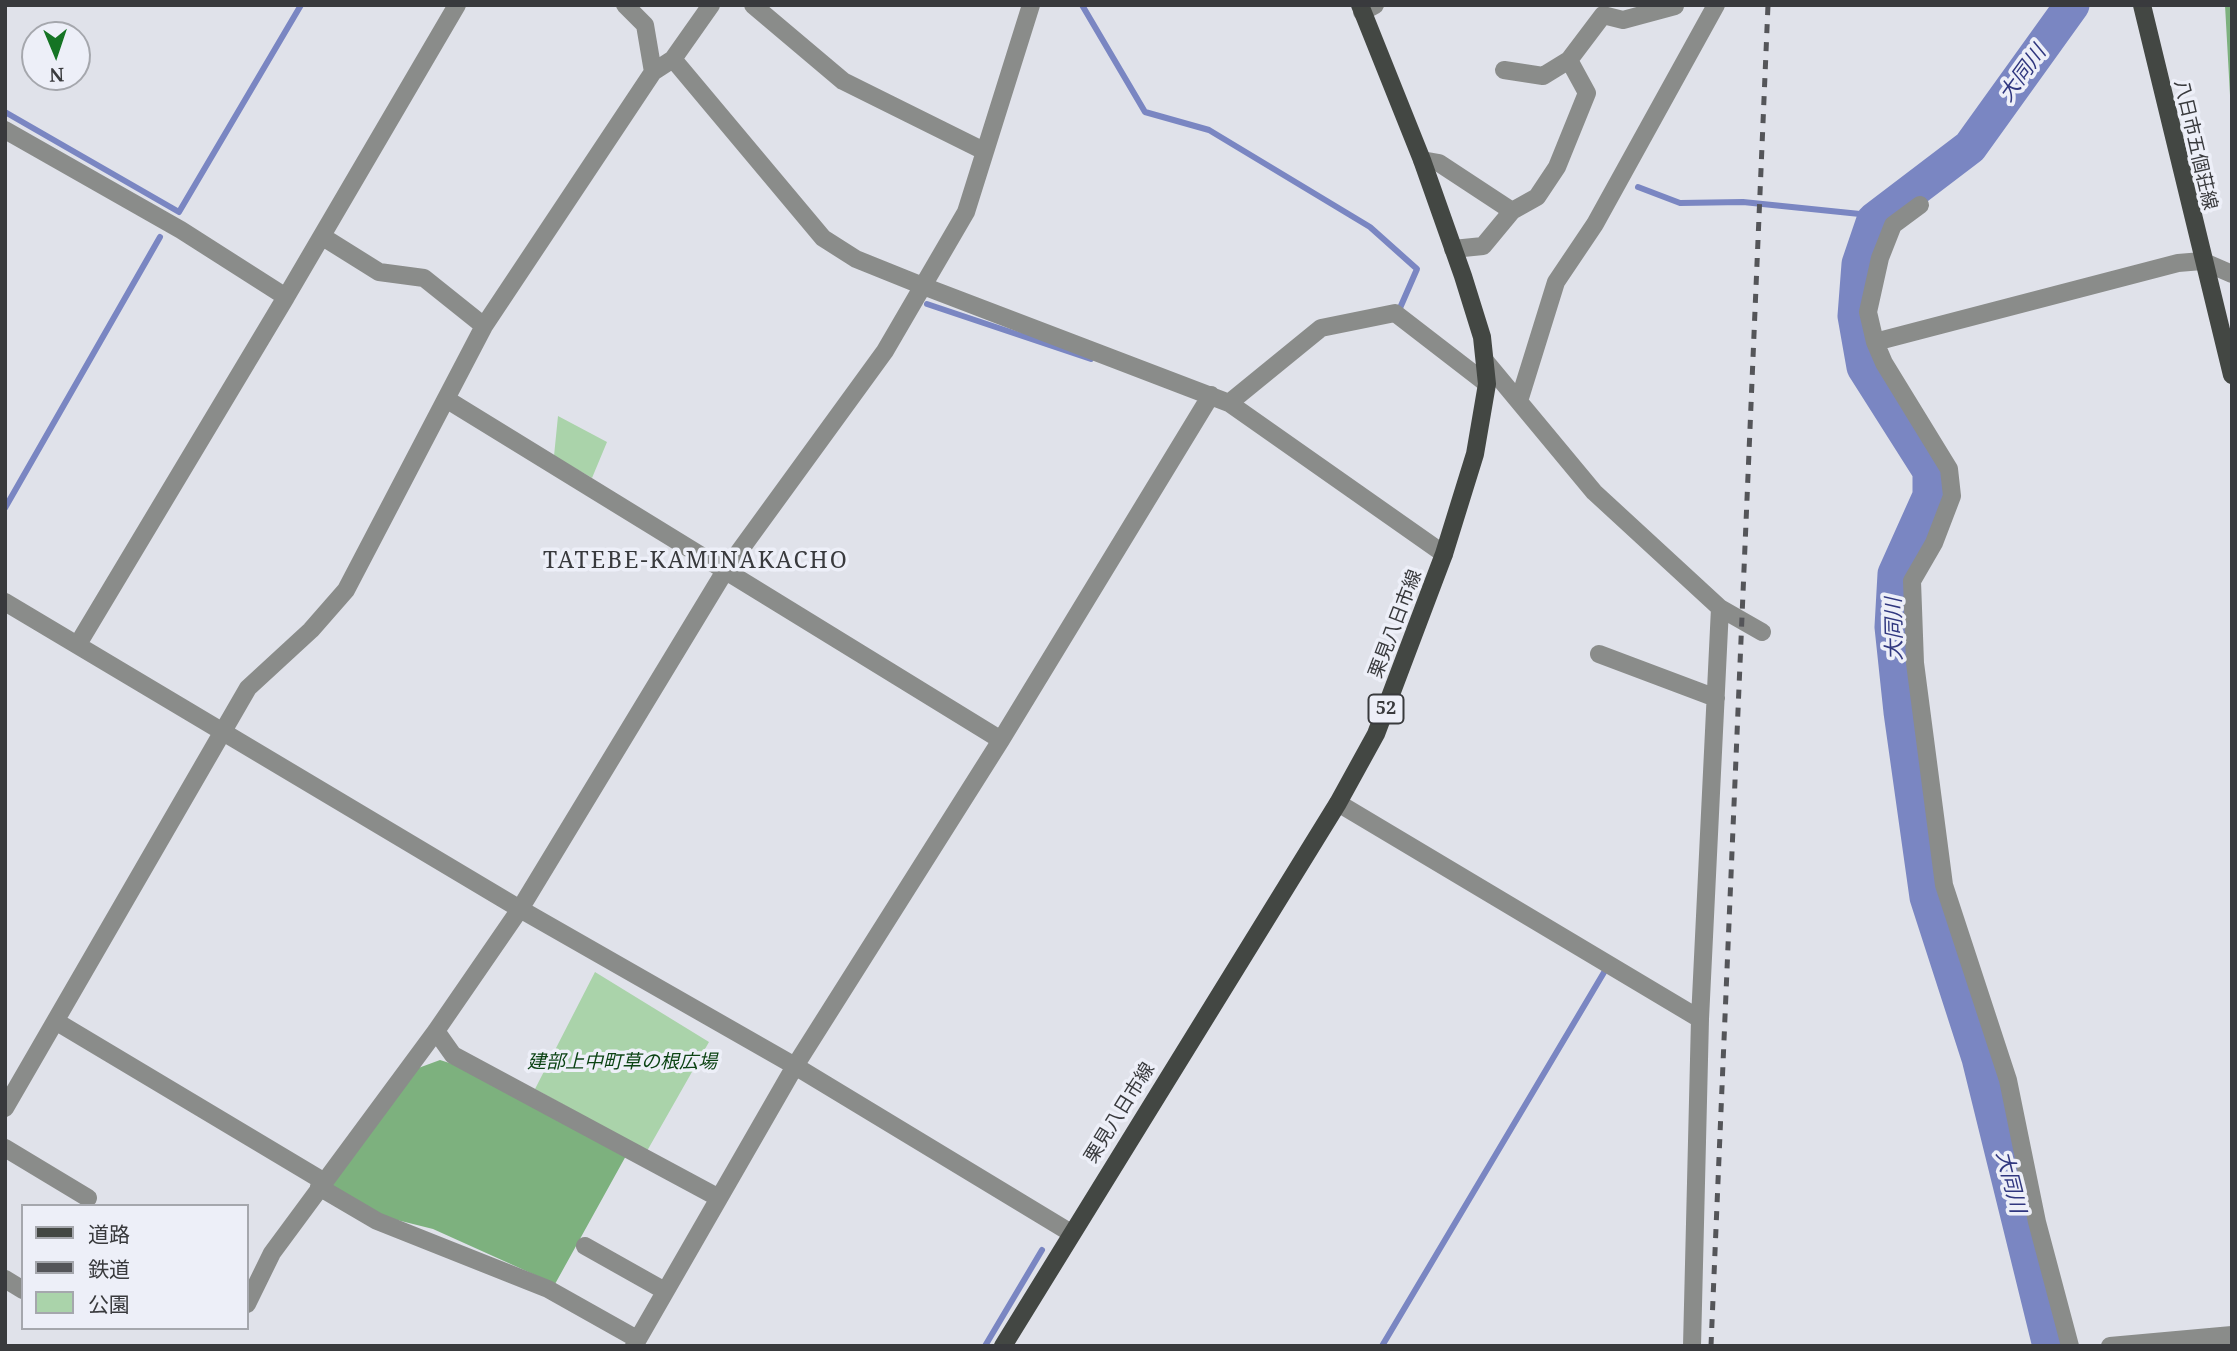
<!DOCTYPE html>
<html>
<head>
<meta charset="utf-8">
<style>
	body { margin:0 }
	#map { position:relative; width:2237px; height:1351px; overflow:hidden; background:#e0e2ea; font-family:"Noto Serif","Noto Sans JP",serif }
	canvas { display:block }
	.frame { position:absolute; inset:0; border:7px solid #393a3d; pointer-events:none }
	.legend { position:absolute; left:21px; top:1204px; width:228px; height:126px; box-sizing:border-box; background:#edeff8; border:2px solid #a5a7ad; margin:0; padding:9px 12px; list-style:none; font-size:21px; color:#393a3d }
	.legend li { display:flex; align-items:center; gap:14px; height:35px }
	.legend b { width:35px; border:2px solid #a5a7ad }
	.north { position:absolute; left:21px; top:21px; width:70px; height:70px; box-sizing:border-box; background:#edeff8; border:2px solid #a5a7ad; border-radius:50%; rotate:178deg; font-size:19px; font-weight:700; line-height:28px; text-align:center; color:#393a3d }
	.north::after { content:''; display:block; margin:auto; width:24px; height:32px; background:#157424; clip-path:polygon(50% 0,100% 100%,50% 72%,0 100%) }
</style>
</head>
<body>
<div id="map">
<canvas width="2237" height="1351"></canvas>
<div class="frame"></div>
<ul class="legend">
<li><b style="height:9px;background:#434743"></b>道路</li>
<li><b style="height:9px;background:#545559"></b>鉄道</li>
<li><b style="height:19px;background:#aad3aa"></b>公園</li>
</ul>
<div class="north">N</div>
</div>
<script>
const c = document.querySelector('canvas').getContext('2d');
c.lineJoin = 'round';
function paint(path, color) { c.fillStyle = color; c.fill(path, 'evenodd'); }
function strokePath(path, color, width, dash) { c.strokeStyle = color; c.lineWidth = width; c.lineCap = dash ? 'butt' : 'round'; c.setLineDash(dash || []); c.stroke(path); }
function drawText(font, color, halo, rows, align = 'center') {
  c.font = font + ' "Noto Serif","Noto Sans JP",serif'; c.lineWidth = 7; c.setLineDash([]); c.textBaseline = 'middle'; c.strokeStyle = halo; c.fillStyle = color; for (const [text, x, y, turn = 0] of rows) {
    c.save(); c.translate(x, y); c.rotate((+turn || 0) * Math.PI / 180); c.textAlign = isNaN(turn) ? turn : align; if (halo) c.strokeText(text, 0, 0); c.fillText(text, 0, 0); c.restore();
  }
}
paint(new Path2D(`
	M 558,416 L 607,442 L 592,478 L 554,456 Z
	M 595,972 L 709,1042 L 647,1151 L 535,1089 Z`), '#aad3aa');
paint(new Path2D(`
	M 2225,5 L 2232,5 L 2232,121 L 2231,113 Z
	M 440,1060 L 462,1067 L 627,1154 L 555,1284 L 433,1229 L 381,1216 L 330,1184 L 413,1070 Z`), '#7db17e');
strokePath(new Path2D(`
	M 1082,5 L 1145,112 L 1209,130 L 1370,227 L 1417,269 L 1400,308
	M 5,112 L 179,212 L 301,5
	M 1638,187 L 1680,203 L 1743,202 L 1860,214 L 1874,220
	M 927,304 L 1091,359
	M 5,508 L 160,237
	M 985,1346 L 1042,1250
	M 1382,1346 L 1606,969`), '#7a86c2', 6);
strokePath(new Path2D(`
	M 2050,1346 L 1979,1058 L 1927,897 L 1901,712 L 1892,627 L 1895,574 L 1930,496 L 1930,471 L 1864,367 L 1855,316 L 1859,264 L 1874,220 L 1970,147 L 2072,5`), '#7a86c2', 35);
strokePath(new Path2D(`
	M 625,5 L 645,25 L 653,72
	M 753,5 L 843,81 L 984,151
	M 1362,12 L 1375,5
	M 673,59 L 823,238 L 856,259 L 923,286 L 1229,403 L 1444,554
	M 1504,70 L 1543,76 L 1569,60
	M 5,130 L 181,230 L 286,297 L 78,644
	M 1422,160 L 1439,163 L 1512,211
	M 323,237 L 379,272 L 424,278 L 484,326
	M 1453,249 L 1483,246 L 1512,211 L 1537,197 L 1557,167 L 1587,93 L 1569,60 L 1603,15 L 1623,20 L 1675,6
	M 286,297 L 457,5
	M 1875,342 L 1868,312 L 1880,258 L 1893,225 L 1920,205
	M 1486,362 L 1594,492 L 1720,608 L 1700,1019 L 1692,1346
	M 446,399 L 1001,740
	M 1519,401 L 1556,282 L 1595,224 L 1716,5
	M 1229,403 L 1321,328 L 1395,313 L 1487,384
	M 5,602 L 520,909 L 795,1066 L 1071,1233
	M 1720,608 L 1762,632
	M 1599,654 L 1716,698
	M 1338,803 L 1700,1019
	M 57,1022 L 323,1181
	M 436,1031 L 453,1055 L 719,1198
	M 5,1108 L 248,688 L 311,630 L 346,590 L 484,326 L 653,72 L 673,59 L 711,5
	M 5,1148 L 88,1198
	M 319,1187 L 377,1221 L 548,1289 L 637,1339
	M 585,1246 L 665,1291
	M 5,1279 L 23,1290
	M 247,1304 L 272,1253 L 436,1031 L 520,909 L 725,571 L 885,351 L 966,212 L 1031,5
	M 634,1346 L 795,1066 L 1001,740 L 1211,395
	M 2070,1346 L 2037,1222 L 2008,1080 L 1944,885 L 1915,663 L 1912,581 L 1934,543 L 1952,496 L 1949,469 L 1884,363 L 1875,342 L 2178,263 L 2202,261 L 2232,274
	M 2110,1346 L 2232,1335`), '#8a8c8a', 18);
strokePath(new Path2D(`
	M 2142,5 L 2232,375
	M 1003,1346 L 1338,803 L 1376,734 L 1444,554 L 1475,454 L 1487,384 L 1482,337 L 1463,276 L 1422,160 L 1360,5`), '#434743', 18);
strokePath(new Path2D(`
	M 1711,1346 L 1768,5`), '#545559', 5, [9, 9]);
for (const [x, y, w] of [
	[1386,709,35]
]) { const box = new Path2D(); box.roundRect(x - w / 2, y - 14.5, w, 29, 5); c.fillStyle = '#edeff8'; c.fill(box); strokePath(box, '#393a3d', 2); }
drawText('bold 18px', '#393a3d', null, [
	["52",1386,709]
]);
drawText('19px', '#393a3d', '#edeff8', [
	["八日市五個荘線",2195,145,77],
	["栗見八日市線",1396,624,-69],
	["栗見八日市線",1120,1113,-58]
]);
drawText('italic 19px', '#0c4414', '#edeff8', [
	["建部上中町草の根広場",622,1063]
]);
drawText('italic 21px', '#30377f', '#edeff8', [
	["大同川",2023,74,-54],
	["大同川",1895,629,-91],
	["大同川",2010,1182,76]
]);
c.letterSpacing = '2px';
drawText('23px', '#393a3d', '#edeff8', [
	["TATEBE-KAMINAKACHO",696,561]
]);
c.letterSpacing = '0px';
</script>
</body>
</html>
